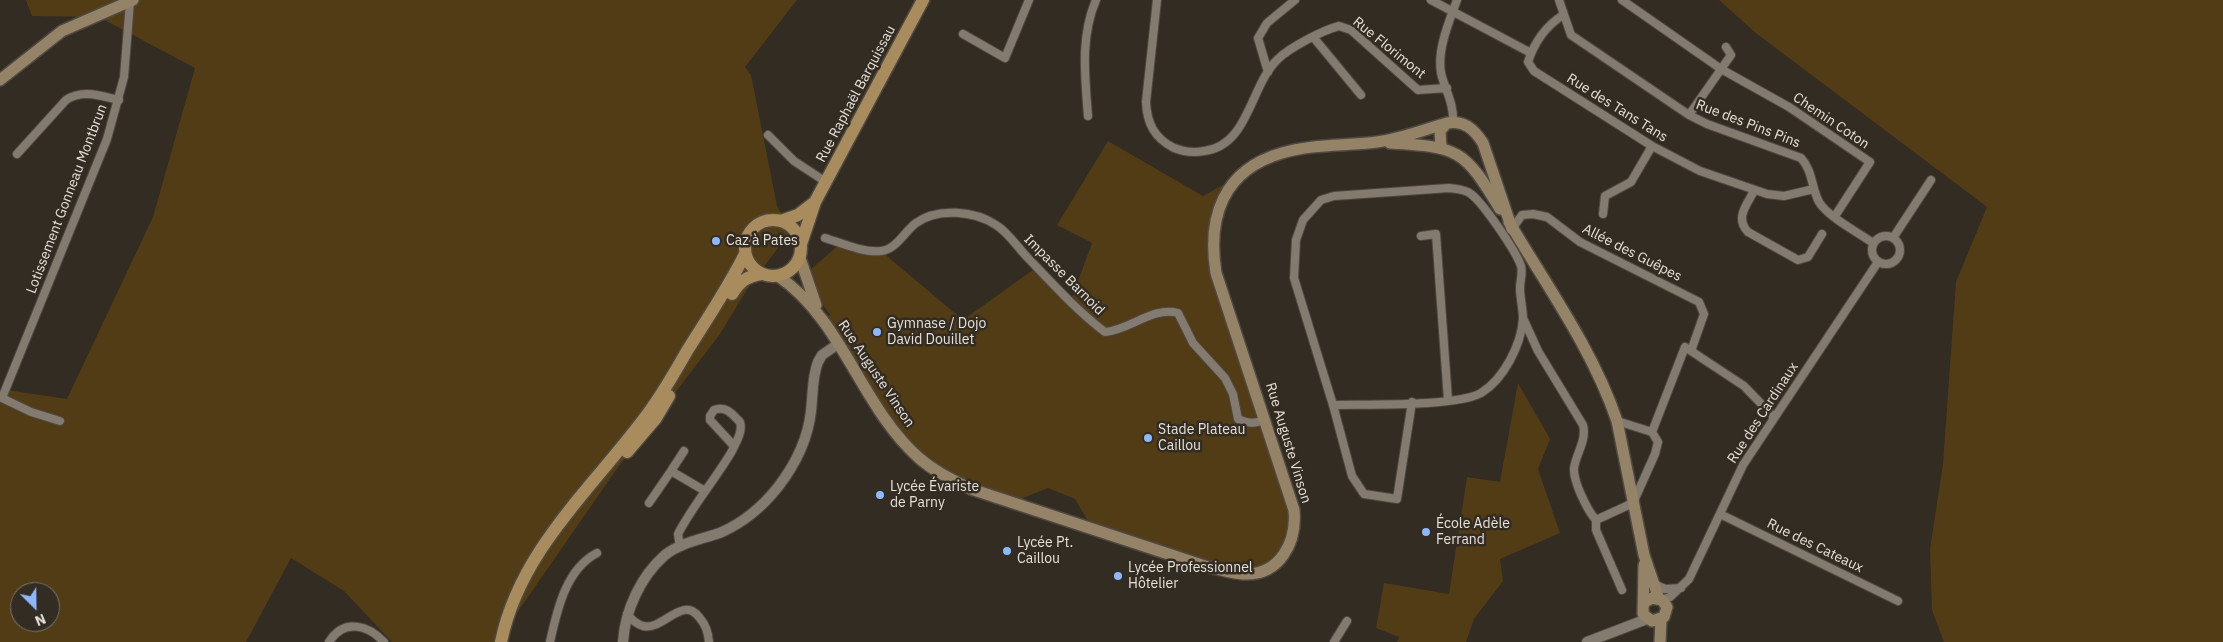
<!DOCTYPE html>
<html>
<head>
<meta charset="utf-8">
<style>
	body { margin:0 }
	#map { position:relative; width:2223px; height:642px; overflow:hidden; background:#332c22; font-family:"IBM Plex Sans",sans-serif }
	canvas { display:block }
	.north { position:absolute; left:10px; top:582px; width:50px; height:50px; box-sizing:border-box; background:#332c22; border:1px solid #7a746c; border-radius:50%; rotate:157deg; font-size:14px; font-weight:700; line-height:20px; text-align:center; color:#e5e1da }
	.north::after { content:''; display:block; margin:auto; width:18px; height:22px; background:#8db9fc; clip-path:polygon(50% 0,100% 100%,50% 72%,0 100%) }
</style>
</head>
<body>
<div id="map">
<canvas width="2223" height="642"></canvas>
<div class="north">N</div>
</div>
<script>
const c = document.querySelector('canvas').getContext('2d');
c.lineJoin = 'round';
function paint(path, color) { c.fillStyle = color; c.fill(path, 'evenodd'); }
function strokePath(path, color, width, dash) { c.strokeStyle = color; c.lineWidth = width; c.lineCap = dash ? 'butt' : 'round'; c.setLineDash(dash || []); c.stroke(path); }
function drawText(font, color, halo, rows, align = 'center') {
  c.font = font + ' "IBM Plex Sans",sans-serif'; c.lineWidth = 5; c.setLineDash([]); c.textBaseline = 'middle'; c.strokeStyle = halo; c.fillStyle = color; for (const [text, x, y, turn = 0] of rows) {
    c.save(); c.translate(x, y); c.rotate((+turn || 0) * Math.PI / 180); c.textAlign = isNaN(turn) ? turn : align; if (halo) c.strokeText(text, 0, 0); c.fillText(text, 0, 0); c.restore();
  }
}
paint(new Path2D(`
	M 26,0 L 797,0 L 745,67 L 751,75 L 777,206 L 791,230 L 746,291 L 720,334 L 616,470 L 503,633 L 501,642 L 392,642 L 344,591 L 291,558 L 246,642 L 0,642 L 0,389 L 67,399 L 153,217 L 195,68 L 99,17 L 32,16 ZM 20,592 L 50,592 L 50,622 L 20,622 Z
	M 1719,0 L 2223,0 L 2223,642 L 1944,642 L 1932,610 L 1930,549 L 1943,464 L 1956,282 L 1987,207 L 1757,34 Z
	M 1108,141 L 1203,196 L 1241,175 L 1230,187 L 1212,249 L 1295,526 L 1273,566 L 1243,574 L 1092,528 L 1075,499 L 1048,488 L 1013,502 L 971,489 L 919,458 L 822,321 L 830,315 L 823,305 L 809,271 L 841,243 L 881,251 L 963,320 L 1037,267 L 1071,300 L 1092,243 L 1057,225 Z
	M 1518,383 L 1550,439 L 1538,469 L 1560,533 L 1500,559 L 1503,581 L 1474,619 L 1466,642 L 1397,642 L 1399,637 L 1376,628 L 1384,583 L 1449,594 L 1467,477 L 1500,482 Z`), '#513c16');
const minor = new Path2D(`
	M 1157,0 L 1146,102 C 1147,123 1154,138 1174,148 C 1184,152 1193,153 1204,151 C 1249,146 1250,85 1278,59 C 1289,48 1323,30 1339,26 L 1351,30 L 1418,90 L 1447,88
	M 1431,0 L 1531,53
	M 1559,0 L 1571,35 L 1689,115 L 1707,124 L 1801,158 C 1813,171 1811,187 1819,202 C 1828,217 1859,233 1873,243
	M 1622,0 L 1721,69 L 1789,107 L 1870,162 L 1835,216
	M 1563,15 C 1546,26 1534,43 1528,62 L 1534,71 L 1652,146 L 1700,171 L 1767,194 L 1784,196 L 1814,189
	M 963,34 L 1005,58 L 1029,0
	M 1314,38 L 1361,95
	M 1268,72 L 1258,38 L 1267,23 L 1295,0
	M 1689,115 L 1731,55 L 1726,47
	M 1088,116 C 1085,77 1080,37 1096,0
	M 1453,122 C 1454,103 1445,90 1441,73 C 1437,49 1449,22 1457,0
	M 768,135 L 794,161 L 826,182
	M 17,154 L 66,100 C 83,89 100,96 119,100
	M 1754,191 C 1746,206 1735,218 1748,232 L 1798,260 L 1808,257 L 1822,234
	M 1603,214 L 1605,196 L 1631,182 L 1652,146
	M 1512,229 L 1522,215 L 1533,214 L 1547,217 L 1580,242 L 1699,302 L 1704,314 L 1691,351
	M 1421,236 L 1436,234 L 1448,400
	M1872 250a14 14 0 1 1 28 0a14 14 0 1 1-28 0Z
	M 825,238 C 841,243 864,253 881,251 C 897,249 904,232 916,223 C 938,207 975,211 996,225 C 1008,232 1018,248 1028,258 C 1052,283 1077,311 1105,332 C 1130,330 1153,306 1178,313 L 1193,343 L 1225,378 L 1233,394 L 1238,419 C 1249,424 1255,424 1265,419
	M 1893,238 L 1931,180
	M 1523,318 L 1538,351 L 1583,425 C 1587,440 1576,454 1574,468 C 1573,481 1587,510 1596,520 L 1596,530 L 1622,590
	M 0,397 L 31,412 L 60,421
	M 2,398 L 107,139 L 124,77 L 130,2
	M 1333,405 C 1365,404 1456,407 1481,393 C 1504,379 1521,345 1523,319 C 1523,309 1520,298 1520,288 C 1520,282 1523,272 1521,266 C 1516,251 1483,203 1471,194 C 1465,189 1456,189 1449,188 L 1334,196 L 1321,200 L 1303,220 L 1296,240 L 1294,278 L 1333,405 L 1352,476 L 1364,494 L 1397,499 L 1412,402
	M 1652,432 L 1685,347 L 1744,386 L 1774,417
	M 671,471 L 684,451
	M 649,503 L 671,471 L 705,491
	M 1720,514 L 1898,601
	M 1596,520 L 1633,503 L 1655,454 L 1658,442 L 1652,432 L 1617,421
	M 680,547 L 678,534 C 693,505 715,480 732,451 C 736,442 743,432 740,422 C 733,415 726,405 714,410 L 710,416 L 710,420 L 734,446
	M 1654,584 L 1665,589 L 1681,588
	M 1662,600 L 1670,597 L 1689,579 L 1743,465 L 1878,262
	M 627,614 C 631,619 636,624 643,626 C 663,631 682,595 699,617 C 706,625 708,632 709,642
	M 329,642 C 344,618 368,625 384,642
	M 550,642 C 557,610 566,569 597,553
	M 1334,642 L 1347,621`);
const tertiary = new Path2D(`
	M 623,642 C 625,610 641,576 665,555 C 681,542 704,539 722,532 C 744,522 763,506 778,487 C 795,465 808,439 811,411 C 813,394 812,377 818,362 L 822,355 L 838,344
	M 1587,642 L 1647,619`);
const secondary = new Path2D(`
	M 0,80 L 62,31 L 133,0
	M 1390,143 C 1459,147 1464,149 1500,209
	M 1441,147 L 1440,131 L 1447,123
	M 1509,222 C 1547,286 1593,350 1617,421 L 1644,555 L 1659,599
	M 800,258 L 816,305
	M 778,276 C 843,320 861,407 919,458 C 935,472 953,480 971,489 L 1208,567 C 1219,569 1231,573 1243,574 C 1280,576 1297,542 1294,510 L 1216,273 C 1207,217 1223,170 1282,153 C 1312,144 1346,146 1377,142 C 1401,139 1423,130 1447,123 C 1464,120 1474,129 1483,143 L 1512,229
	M 1644,565 L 1643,614 L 1652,621 L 1664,617 L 1667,607 L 1662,600 L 1652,598 L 1645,602
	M 1660,642 L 1661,620`);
const primary = new Path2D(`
	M745 248a28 28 0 1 1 56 0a28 28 0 1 1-56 0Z
	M 781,221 L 798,215 L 815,202
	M 801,244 L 815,202 L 923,0
	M 732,294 C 740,281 746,277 761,274
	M 627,452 L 656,418 L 669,396
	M 501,642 C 520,549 595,486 649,412 C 663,393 675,372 687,351 C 707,319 728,288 745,254`);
strokePath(minor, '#504941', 10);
strokePath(tertiary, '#504941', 12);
strokePath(secondary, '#504941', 14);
strokePath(primary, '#504941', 15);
strokePath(minor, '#837b6f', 8);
strokePath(tertiary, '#837b6f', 10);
strokePath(secondary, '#958367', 11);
strokePath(primary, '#a88c5e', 12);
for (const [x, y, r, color] of [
	[716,241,5,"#8db9fc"],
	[877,332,5,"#8db9fc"],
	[1148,438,5,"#8db9fc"],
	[880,495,5,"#8db9fc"],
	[1426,532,5,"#8db9fc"],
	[1007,551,5,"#8db9fc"],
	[1118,576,5,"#8db9fc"]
]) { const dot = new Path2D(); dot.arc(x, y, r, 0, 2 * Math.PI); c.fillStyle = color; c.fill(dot); strokePath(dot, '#332c22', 2); }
drawText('14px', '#e5e1da', '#332c22', [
	["Rue Florimont",1389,48,39],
	["Rue Raphaël Barquissau",856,94,-62],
	["Rue des Tans Tans",1617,108,32],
	["Chemin Coton",1831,121,34],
	["Rue des Pins Pins",1748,124,21],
	["Lotissement Gonneau Montbrun",67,199,-69],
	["Allée des Guêpes",1632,253,27],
	["Impasse Barnoid",1064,275,45],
	["Rue Auguste Vinson",876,374,56],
	["Rue des Cardinaux",1763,413,-57],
	["Rue Auguste Vinson",1288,443,73],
	["Rue des Cateaux",1815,546,26]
]);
drawText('14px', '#e5e1da', '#332c22', [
	["Caz à Pates",726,241],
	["Gymnase / Dojo",887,324],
	["David Douillet",887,340],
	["Stade Plateau",1158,430],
	["Caillou",1158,446],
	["Lycée Évariste",890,487],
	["de Parny",890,503],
	["École Adèle",1436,524],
	["Ferrand",1436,540],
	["Lycée Pt.",1017,543],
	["Caillou",1017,559],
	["Lycée Professionnel",1128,568],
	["Hôtelier",1128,584]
], 'left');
</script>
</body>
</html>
